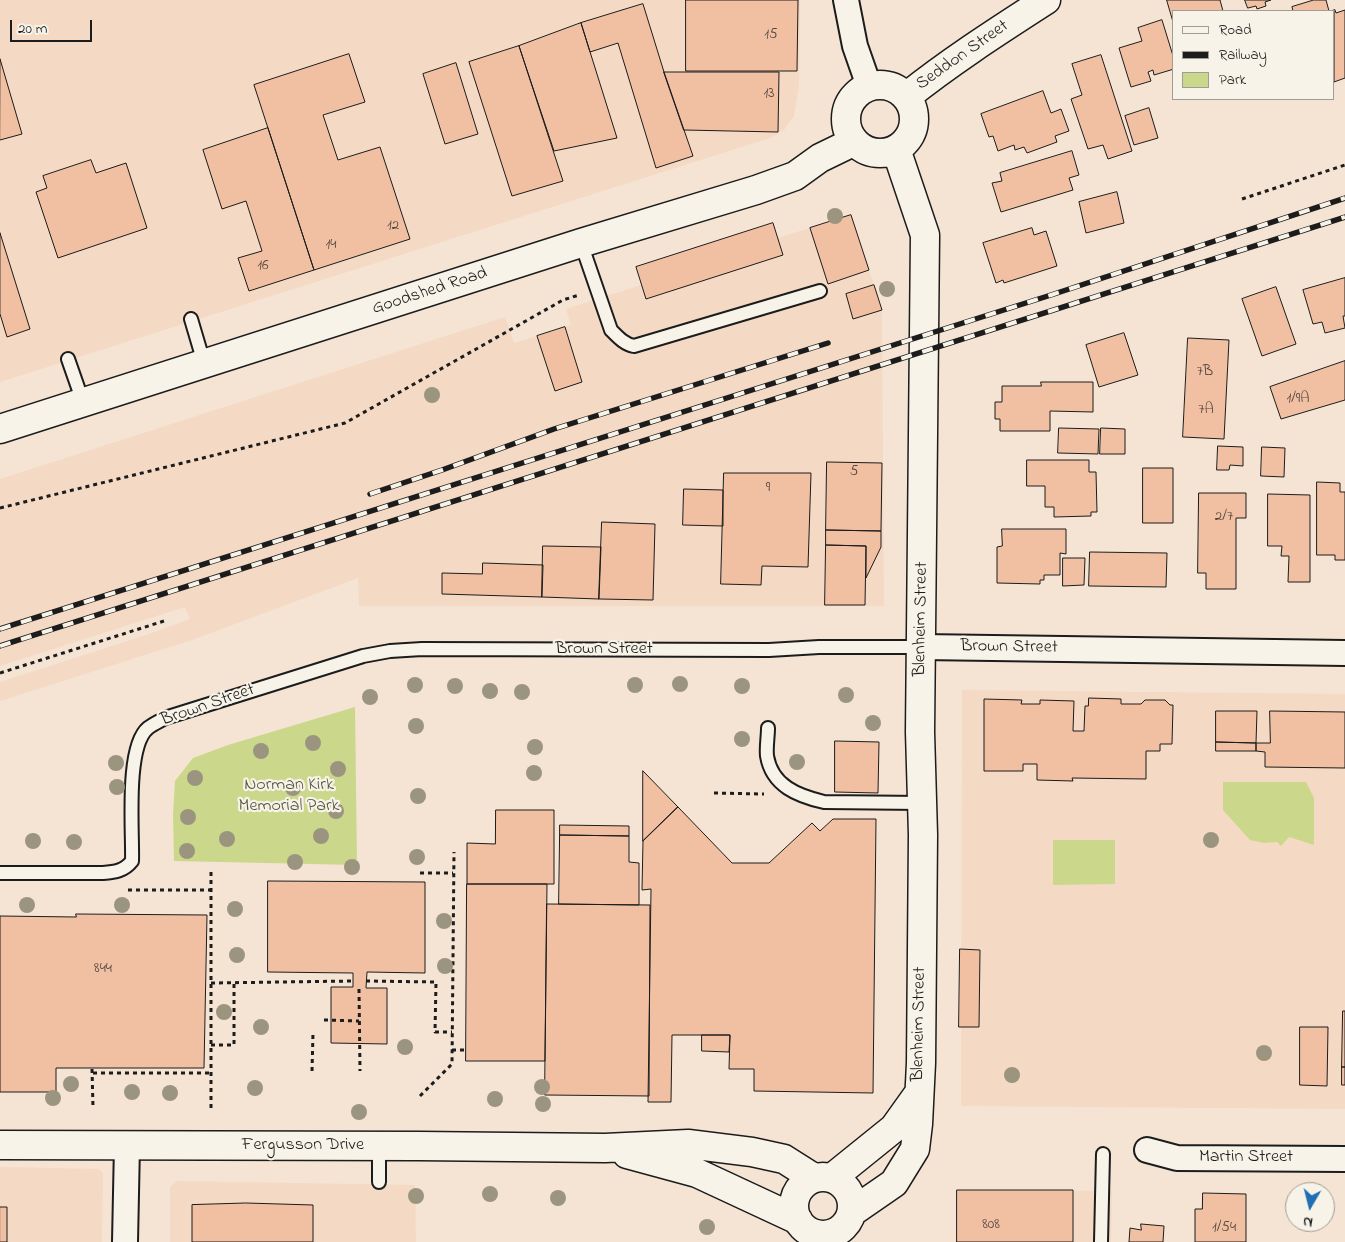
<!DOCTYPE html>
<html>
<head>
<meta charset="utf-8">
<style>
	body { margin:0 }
	#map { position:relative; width:1345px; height:1242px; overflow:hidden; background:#f5e4d3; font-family:"Indie Flower",sans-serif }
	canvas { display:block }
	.legend { position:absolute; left:1172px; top:10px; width:162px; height:90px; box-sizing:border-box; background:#f7f3e8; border:1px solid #9f9d96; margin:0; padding:6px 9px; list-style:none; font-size:15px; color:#1c1c1c }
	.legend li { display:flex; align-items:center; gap:10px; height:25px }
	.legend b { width:25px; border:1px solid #9f9d96 }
	.north { position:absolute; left:1285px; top:1182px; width:50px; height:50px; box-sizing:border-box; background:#f7f3e8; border:1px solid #9f9d96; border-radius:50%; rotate:188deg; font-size:14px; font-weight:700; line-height:20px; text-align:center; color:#1c1c1c }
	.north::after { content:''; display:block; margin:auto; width:18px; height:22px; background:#1f6fb2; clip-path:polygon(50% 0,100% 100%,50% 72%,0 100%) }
	.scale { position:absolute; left:10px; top:20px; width:82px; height:22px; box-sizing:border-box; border:2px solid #1c1c1c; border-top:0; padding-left:6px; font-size:15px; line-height:18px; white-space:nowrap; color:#1c1c1c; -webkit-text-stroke:4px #f7f3e8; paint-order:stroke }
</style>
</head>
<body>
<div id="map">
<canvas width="1345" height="1242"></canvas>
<ul class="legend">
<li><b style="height:6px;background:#f7f3e8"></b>Road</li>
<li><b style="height:6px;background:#1c1c1c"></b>Railway</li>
<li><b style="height:14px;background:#cbd88b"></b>Park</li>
</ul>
<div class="north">N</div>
<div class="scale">20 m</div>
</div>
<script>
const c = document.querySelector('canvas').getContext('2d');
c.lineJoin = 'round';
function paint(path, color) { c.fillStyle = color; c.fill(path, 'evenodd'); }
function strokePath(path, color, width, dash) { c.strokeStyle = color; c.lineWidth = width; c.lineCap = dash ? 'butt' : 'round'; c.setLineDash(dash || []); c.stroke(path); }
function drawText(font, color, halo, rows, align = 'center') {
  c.font = font + ' "Indie Flower",sans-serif'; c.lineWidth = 4.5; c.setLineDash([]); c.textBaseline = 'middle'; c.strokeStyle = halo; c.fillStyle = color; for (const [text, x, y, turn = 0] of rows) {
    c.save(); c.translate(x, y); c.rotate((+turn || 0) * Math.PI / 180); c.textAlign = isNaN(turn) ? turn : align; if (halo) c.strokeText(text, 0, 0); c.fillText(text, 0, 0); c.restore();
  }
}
paint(new Path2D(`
	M 0,0 L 800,0 L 799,85 L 794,116 L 784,130 L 770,138 L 0,382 Z
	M 851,215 L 882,310 L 884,606 L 359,606 L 358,578 L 192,640 L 0,701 L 0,682 L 149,634 L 190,619 L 185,607 L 0,666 L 0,479 L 505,317 L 514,343 L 571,325 L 566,309 L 641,285 L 636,267 L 773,223 L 778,238 Z
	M 962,690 L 1345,694 L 1345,1109 L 961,1106 Z
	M 0,1167 L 99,1169 L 103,1173 L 102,1242 L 0,1242 Z
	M 176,1181 L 415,1185 L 416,1242 L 170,1242 L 170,1187 Z
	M 957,1190 L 1112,1191 L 1111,1242 L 957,1242 Z`), '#f4d9c4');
paint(new Path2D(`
	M 355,707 L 357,865 L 174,861 L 173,814 L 175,781 L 193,758 L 228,745 Z
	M 1223,782 L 1306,782 L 1314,798 L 1314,845 L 1289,837 L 1281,846 L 1277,842 L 1264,843 L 1250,840 L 1223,810 Z
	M 1053,840 L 1115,840 L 1115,884 L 1053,885 Z`), '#cbd88b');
const building = new Path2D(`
	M 686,0 L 798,0 L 797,71 L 686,71 Z
	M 1167,0 L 1220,0 L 1223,11 L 1174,11 L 1174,25 Z
	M 1245,0 L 1271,0 L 1265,2 L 1266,6 L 1257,9 L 1256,6 L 1248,8 Z
	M 1314,0 L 1326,0 L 1329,11 L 1293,11 L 1292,7 Z
	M 643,4 L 664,72 L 693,156 L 656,168 L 618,43 L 590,52 L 581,23 Z
	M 1335,10 L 1336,13 L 1345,10 L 1345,78 L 1334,82 L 1334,11 L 1331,11 Z
	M 1162,20 L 1174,59 L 1174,69 L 1154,75 L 1153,70 L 1148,72 L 1151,81 L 1131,87 L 1119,48 L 1142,41 L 1138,28 Z
	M 581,23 L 617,138 L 554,151 L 519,46 Z
	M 519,46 L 563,181 L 512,196 L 469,62 Z
	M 349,54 L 365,102 L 323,115 L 338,160 L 380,147 L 410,239 L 314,270 L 254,85 Z
	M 1101,55 L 1132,151 L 1108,159 L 1103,145 L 1088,149 L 1071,99 L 1082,95 L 1072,64 Z
	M 0,59 L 22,134 L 0,140 Z
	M 456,63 L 478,134 L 445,144 L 423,74 Z
	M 664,72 L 779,72 L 778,132 L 684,130 Z
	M 1043,91 L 1051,113 L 1061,109 L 1069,131 L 1055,136 L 1057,142 L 1027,153 L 1024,147 L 1015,150 L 1014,145 L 998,151 L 993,136 L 989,137 L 981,114 Z
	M 1149,108 L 1158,138 L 1134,145 L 1125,116 Z
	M 268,128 L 314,270 L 249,291 L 238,258 L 262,251 L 246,201 L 222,209 L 203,150 Z
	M 1072,151 L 1079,175 L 1069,178 L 1073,190 L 1001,212 L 992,183 L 1002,181 L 1000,173 Z
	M 91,160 L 96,173 L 126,163 L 147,228 L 58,258 L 36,192 L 47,188 L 43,176 Z
	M 1117,192 L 1124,223 L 1086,233 L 1079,202 Z
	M 851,215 L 869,270 L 828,284 L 810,228 Z
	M 773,223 L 783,255 L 646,299 L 636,267 Z
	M 1032,228 L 1034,235 L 1046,231 L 1057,266 L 1004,283 L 1003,280 L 996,283 L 983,243 Z
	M 0,233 L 30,329 L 7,337 L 0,314 Z
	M 1345,278 L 1345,316 L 1343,316 L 1345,328 L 1325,333 L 1322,322 L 1313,324 L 1303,290 Z
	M 874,285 L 882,310 L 853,319 L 846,294 Z
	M 1276,287 L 1296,344 L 1262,356 L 1242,299 Z
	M 565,327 L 582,382 L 555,391 L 537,336 Z
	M 1124,333 L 1138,375 L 1099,387 L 1086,345 Z
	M 1188,338 L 1229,340 L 1224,439 L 1183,437 Z
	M 1345,361 L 1345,400 L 1281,419 L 1270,387 Z
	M 1041,382 L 1093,382 L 1093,412 L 1050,411 L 1050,431 L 1000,431 L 1000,419 L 995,419 L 995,402 L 1002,402 L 1002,386 L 1041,386 Z
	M 1059,428 L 1099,429 L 1098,454 L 1058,453 Z
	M 1101,428 L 1125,429 L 1125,454 L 1100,454 Z
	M 1218,446 L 1243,447 L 1243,466 L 1230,465 L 1229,470 L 1217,470 Z
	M 1262,447 L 1285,448 L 1284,477 L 1261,476 Z
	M 1027,460 L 1089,460 L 1089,472 L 1096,472 L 1097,512 L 1091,512 L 1091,516 L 1054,517 L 1054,507 L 1045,507 L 1045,486 L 1027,486 Z
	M 827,462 L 882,463 L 881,531 L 826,530 Z
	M 1143,468 L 1173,468 L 1173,523 L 1143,523 Z
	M 724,473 L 811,473 L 808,567 L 762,566 L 761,585 L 721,584 Z
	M 1317,482 L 1340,483 L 1340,492 L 1345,492 L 1345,560 L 1335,560 L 1335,555 L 1317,555 Z
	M 684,489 L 723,490 L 723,526 L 683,525 Z
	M 1199,493 L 1246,493 L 1246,518 L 1236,518 L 1236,589 L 1206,589 L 1206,573 L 1198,573 Z
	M 1268,494 L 1310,495 L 1310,582 L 1288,582 L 1289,556 L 1281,556 L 1282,546 L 1268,546 Z
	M 602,522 L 655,524 L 653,600 L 599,599 Z
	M 1002,529 L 1066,529 L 1066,554 L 1060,553 L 1060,575 L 1044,575 L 1044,580 L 1040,580 L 1040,584 L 997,583 L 997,547 L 1002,546 Z
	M 826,530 L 881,531 L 881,547 L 866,578 L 866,546 L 826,545 Z
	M 826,545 L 866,546 L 865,605 L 825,605 Z
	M 543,546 L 601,547 L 599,599 L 542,597 Z
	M 1090,552 L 1167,553 L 1166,587 L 1089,586 Z
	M 1063,558 L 1085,558 L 1084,585 L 1063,586 Z
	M 483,563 L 543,565 L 542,597 L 442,594 L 442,573 L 482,574 Z
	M 1089,698 L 1121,699 L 1121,704 L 1141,704 L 1145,700 L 1165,700 L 1170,705 L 1173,705 L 1172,744 L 1160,744 L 1160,751 L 1146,751 L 1146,779 L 1072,778 L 1073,781 L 1037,780 L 1037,764 L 1023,764 L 1023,771 L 984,771 L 984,699 L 1022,700 L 1021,704 L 1040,704 L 1040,700 L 1074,701 L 1073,731 L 1084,731 L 1085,706 L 1088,706 Z
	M 1216,711 L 1257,711 L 1256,743 L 1216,742 Z
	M 1270,711 L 1345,712 L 1345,768 L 1265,767 L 1265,752 L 1256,751 L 1256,743 L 1270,743 Z
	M 835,741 L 879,742 L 878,793 L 835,792 Z
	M 1216,742 L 1256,743 L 1256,751 L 1216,751 Z
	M 643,771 L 678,807 L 643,841 Z
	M 678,807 L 732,863 L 769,863 L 812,823 L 820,831 L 833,819 L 876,819 L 873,1093 L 754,1091 L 754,1069 L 729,1069 L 730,1035 L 672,1035 L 671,1102 L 648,1102 L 651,889 L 642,890 L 643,841 Z
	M 496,810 L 554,810 L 554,884 L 467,884 L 467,843 L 495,844 Z
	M 560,825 L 629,826 L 629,836 L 560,835 Z
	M 560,835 L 629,836 L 629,862 L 639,863 L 639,905 L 559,904 Z
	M 268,881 L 425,882 L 425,973 L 367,972 L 366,988 L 387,988 L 387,1044 L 331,1043 L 331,987 L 353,987 L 353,973 L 268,972 Z
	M 467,884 L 547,884 L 545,1061 L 466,1061 Z
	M 547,904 L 650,905 L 649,1096 L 545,1095 Z
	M 76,914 L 207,915 L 204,1068 L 56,1068 L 56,1092 L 0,1092 L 0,916 L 76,917 Z
	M 960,949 L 980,950 L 979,1027 L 959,1027 Z
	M 1343,1011 L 1345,1011 L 1345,1067 L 1342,1067 Z
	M 1300,1027 L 1328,1027 L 1327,1086 L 1300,1085 Z
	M 702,1035 L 730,1035 L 729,1052 L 702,1051 Z
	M 1342,1067 L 1345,1067 L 1345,1085 L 1342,1085 Z
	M 957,1190 L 1073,1190 L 1073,1242 L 957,1242 Z
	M 1203,1193 L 1246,1194 L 1246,1242 L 1195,1242 L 1195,1209 L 1202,1209 Z
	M 246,1203 L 313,1205 L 313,1242 L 192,1242 L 192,1205 Z
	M 0,1207 L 7,1207 L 7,1242 L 0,1242 Z
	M 1141,1224 L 1164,1226 L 1163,1242 L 1129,1242 L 1130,1228 L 1141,1230 Z`);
paint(building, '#f1c0a2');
strokePath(building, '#1c1c1c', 1);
const lane = new Path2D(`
	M 581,243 L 611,330 C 618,337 624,344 634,346 L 820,291
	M 191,319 L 204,363
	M 68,359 L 83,402
	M 768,728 C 768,737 766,747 767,756 C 772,786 798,796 824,802 L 922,803
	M 0,873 L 103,873 C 115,872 124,871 132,861 C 133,832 125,747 148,728 C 153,724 160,721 165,718 L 363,656 L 390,651 L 422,649 L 769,650 L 819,647 L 922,647
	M 379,1182 L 379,1146
	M 1101,1242 L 1103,1154`);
const street = new Path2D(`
	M 846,0 L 855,46 L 869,86
	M 922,647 L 1345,653
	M 1147,1150 L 1177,1158 L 1345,1159
	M 125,1242 L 127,1145`);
const secondary = new Path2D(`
	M846 119a34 34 0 1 1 68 0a34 34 0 1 1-68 0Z
	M 906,97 C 951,61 998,31 1046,0
	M 0,429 L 581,243 L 756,190 L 795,176 L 820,158 L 853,142
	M 0,1145 L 419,1146 L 605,1148 L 688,1144 L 752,1152 L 784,1159 L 814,1178
	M 627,1154 L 697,1173 L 798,1220
	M794 1206a29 29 0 1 1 58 0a29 29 0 1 1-58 0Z
	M 832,1178 L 894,1128 L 919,1093
	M 852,1212 L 894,1183 L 915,1149 L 918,1124 L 921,1063 L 923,835 L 920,732 L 925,235 L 896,149`);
strokePath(lane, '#1c1c1c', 16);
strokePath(street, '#1c1c1c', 28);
strokePath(secondary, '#1c1c1c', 31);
strokePath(new Path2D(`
	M 1242,199 L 1345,165
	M 0,508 L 345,423 L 563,300 L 579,295
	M 0,673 L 164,621
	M 714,793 L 764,794
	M 211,872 L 211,1109
	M 420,873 L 453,873
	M 128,890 L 211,890
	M 366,981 L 436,982 L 435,1032 L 452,1032
	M 211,983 L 352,981
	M 359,989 L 360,1071
	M 324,1020 L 359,1021
	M 211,1045 L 234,1045 L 234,982
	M 452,1050 L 466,1050
	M 92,1069 L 93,1107
	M 312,1071 L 313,1033
	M 93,1073 L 211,1073
	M 420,1096 L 452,1064 L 454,852`), '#1c1c1c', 3, [4, 4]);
strokePath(lane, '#f7f3e8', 12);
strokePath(street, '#f7f3e8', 24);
strokePath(secondary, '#f7f3e8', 28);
const rail = new Path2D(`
	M 370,494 L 442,470 L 554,429 L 828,343
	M 0,629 L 1051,295 L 1345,198
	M 0,646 L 1345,217`);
strokePath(rail, '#1c1c1c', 5.5);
strokePath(rail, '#f7f3e8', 4, [11]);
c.fillStyle = '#9b9580';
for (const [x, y] of [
	[835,216],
	[887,289],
	[432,395],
	[680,684],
	[415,685],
	[635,685],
	[455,686],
	[742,686],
	[490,691],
	[522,692],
	[846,695],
	[370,697],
	[873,723],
	[416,726],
	[742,739],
	[313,743],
	[535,747],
	[261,751],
	[797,762],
	[116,763],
	[338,769],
	[534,773],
	[195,778],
	[117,787],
	[293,788],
	[418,796],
	[336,811],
	[188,817],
	[321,836],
	[227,839],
	[1211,840],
	[33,841],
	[74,842],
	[187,851],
	[417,857],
	[295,862],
	[352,867],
	[27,905],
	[122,905],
	[235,909],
	[444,921],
	[237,955],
	[445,966],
	[224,1012],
	[261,1027],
	[405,1047],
	[1264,1053],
	[1012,1075],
	[71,1084],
	[542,1087],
	[255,1088],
	[132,1092],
	[170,1093],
	[53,1098],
	[495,1099],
	[543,1104],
	[359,1112],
	[490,1194],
	[416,1196],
	[558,1198],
	[707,1227]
]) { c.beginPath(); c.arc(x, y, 8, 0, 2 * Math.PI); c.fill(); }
drawText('15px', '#51453e', null, [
	["15",771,36],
	["13",769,95],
	["12",393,227],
	["14",331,246],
	["16",263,267],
	["7B",1205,373],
	["1/9A",1298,400],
	["7A",1206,411],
	["5",854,473],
	["9",768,489],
	["2/7",1224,518],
	["844",103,970],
	["808",991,1226],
	["1/54",1224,1229]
]);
drawText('18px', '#1c1c1c', '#f7f3e8', [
	["Seddon Street",963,56,-35],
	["Goodshed Road",430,292,-18],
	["Blenheim Street",922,619,-89],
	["Brown Street",1009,648,1],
	["Brown Street",604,650],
	["Brown Street",208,706,-19],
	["Blenheim Street",920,1024,-89],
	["Fergusson Drive",303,1146],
	["Martin Street",1246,1158]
]);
drawText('18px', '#51543d', '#f7f3e8', [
	["Norman Kirk",289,786],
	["Memorial Park",289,807]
]);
</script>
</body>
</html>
